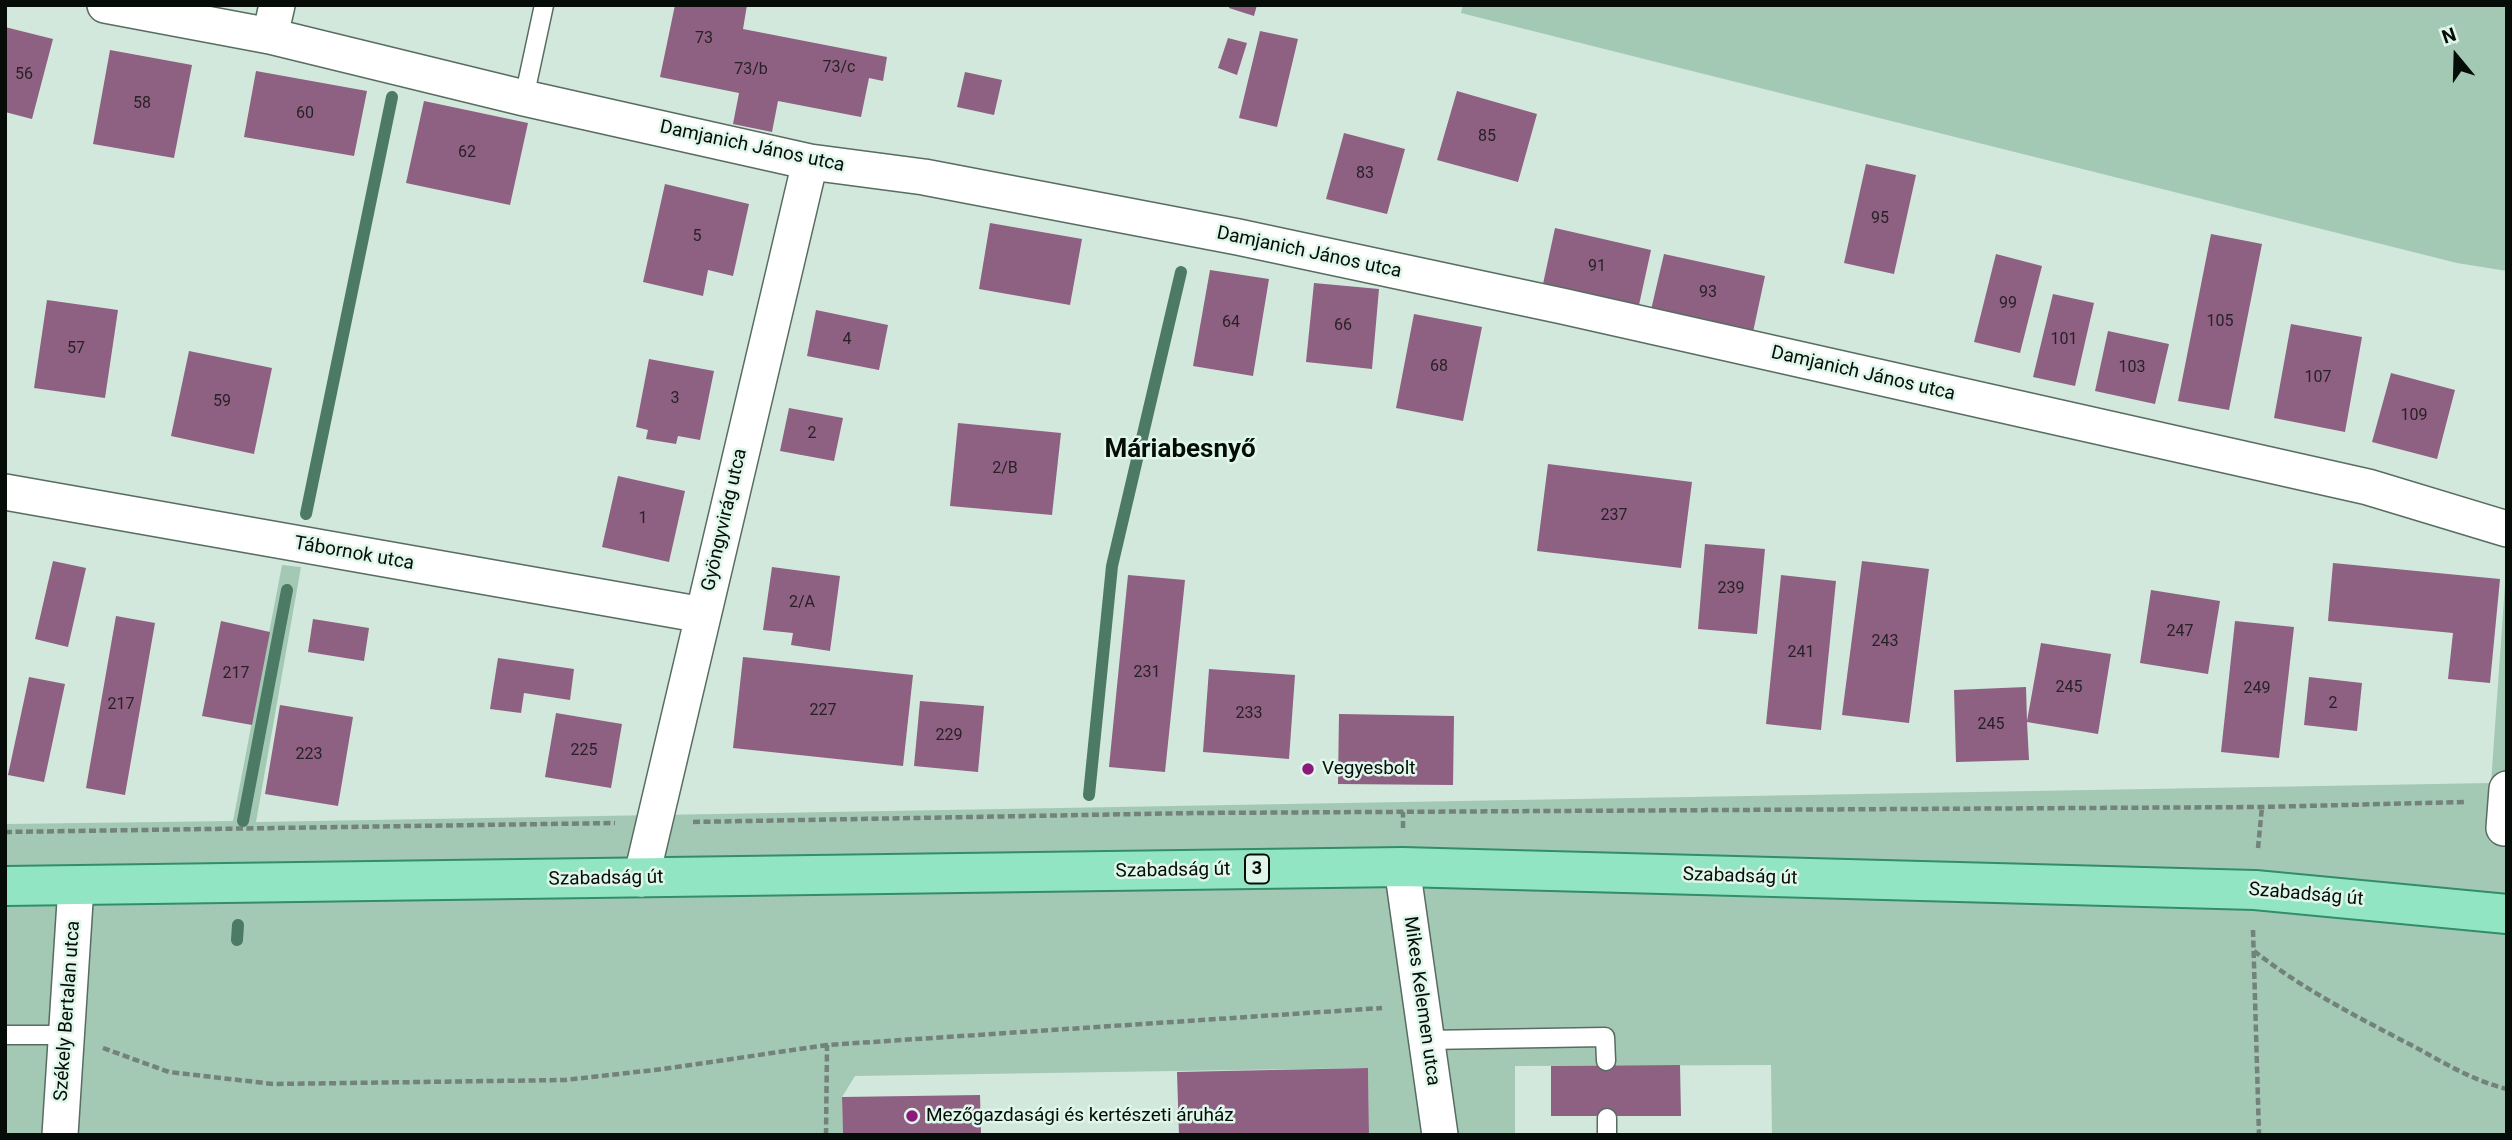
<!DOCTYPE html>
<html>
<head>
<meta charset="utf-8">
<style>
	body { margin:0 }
	#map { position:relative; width:2512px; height:1140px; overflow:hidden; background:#d2e8dc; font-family:Roboto,sans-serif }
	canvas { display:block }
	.frame { position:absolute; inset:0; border:7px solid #060d09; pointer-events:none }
	.north { position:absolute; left:2421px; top:21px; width:70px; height:70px; -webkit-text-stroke:5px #dff6ea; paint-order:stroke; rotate:341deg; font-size:19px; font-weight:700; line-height:28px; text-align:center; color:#060d09 }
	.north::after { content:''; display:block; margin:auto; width:24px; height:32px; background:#060d09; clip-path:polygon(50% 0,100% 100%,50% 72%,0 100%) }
</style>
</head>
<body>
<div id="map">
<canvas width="2512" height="1140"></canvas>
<div class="frame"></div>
<div class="north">N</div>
</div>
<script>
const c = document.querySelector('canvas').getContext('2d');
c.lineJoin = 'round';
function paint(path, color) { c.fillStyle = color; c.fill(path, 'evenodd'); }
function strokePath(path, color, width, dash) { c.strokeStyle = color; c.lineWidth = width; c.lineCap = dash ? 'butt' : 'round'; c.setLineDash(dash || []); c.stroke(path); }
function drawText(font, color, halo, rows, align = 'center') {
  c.font = font + ' Roboto,sans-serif'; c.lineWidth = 5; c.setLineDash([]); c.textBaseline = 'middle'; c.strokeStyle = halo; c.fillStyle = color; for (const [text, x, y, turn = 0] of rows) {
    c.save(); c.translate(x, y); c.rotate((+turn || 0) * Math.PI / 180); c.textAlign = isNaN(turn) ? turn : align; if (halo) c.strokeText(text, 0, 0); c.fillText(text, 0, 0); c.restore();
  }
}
paint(new Path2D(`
	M 1463,5 L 2507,5 L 2507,271 L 2457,263 L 1461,13 Z
	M 2507,556 L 2507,1135 L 1772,1135 L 1771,1065 L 1515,1066 L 1515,1135 L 1369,1135 L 1368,1068 L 855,1076 L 842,1097 L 843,1135 L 5,1135 L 5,824 L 233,821 L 282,565 L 301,567 L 256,822 L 2491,783 Z`), '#a3c9b5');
strokePath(new Path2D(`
	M 306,514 L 392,97
	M 1089,795 L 1112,566 L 1181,272
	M 243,821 L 287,590
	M 237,940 L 238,925`), '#4d7a64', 12);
paint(new Path2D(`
	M 675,5 L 747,5 L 743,29 L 887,57 L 883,81 L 869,78 L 861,117 L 778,101 L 772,132 L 733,124 L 739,93 L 660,77 Z
	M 1230,5 L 1257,5 L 1254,16 L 1229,8 Z
	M 5,27 L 53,39 L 32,119 L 5,112 Z
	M 1260,31 L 1298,39 L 1277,127 L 1239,118 Z
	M 1228,38 L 1247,43 L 1237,75 L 1218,68 Z
	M 110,50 L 192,65 L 174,158 L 93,144 Z
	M 256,71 L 367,91 L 354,156 L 244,137 Z
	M 965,72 L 1002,80 L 994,115 L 957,107 Z
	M 1457,91 L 1537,114 L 1518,182 L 1437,160 Z
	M 424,101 L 528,123 L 510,205 L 406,183 Z
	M 1344,133 L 1405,149 L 1387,214 L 1326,199 Z
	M 1866,164 L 1916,175 L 1894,274 L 1844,263 Z
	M 665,184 L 749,204 L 733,276 L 708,270 L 703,296 L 643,282 Z
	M 990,223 L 1082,239 L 1070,305 L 979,289 Z
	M 1555,228 L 1651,250 L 1639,305 L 1543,284 Z
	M 2211,234 L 2262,244 L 2229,410 L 2178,401 Z
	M 1664,254 L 1765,276 L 1753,332 L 1651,310 Z
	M 1996,254 L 2042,266 L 2020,353 L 1974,342 Z
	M 1210,270 L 1269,279 L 1253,376 L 1193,366 Z
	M 1314,283 L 1379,289 L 1372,369 L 1306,362 Z
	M 2053,294 L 2094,303 L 2075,386 L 2033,377 Z
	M 47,300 L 118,310 L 105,398 L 34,388 Z
	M 816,310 L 888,325 L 879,370 L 807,356 Z
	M 1414,314 L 1482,327 L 1463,421 L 1396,408 Z
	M 2291,324 L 2362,337 L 2345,432 L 2274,418 Z
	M 2108,331 L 2169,344 L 2155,404 L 2095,391 Z
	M 189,351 L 272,368 L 254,454 L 171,436 Z
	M 649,359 L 714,371 L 700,440 L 678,436 L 676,444 L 646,439 L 648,430 L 636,427 Z
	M 2391,373 L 2455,390 L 2437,459 L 2372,442 Z
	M 789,408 L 843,418 L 834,461 L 780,451 Z
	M 958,423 L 1061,433 L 1052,515 L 950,506 Z
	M 1548,464 L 1692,482 L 1681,568 L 1537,551 Z
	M 618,476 L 685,491 L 669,562 L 602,547 Z
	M 1705,544 L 1765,549 L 1757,634 L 1698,629 Z
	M 53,561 L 86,568 L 68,647 L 35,639 Z
	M 1862,561 L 1929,569 L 1909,723 L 1842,715 Z
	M 2333,563 L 2500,579 L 2490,683 L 2448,679 L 2453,633 L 2328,621 Z
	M 772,567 L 840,576 L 830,651 L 791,645 L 793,633 L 763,630 Z
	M 1128,575 L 1185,580 L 1165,772 L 1109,767 Z
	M 1781,575 L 1836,581 L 1821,730 L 1766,724 Z
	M 2151,590 L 2220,601 L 2208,674 L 2140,663 Z
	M 116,616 L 155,623 L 125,795 L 86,788 Z
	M 313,619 L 369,628 L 364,661 L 308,652 Z
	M 221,621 L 270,632 L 252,725 L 202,716 Z
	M 2235,621 L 2294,627 L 2279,758 L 2221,752 Z
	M 2041,643 L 2111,654 L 2098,734 L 2027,722 L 2029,760 L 1956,762 L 1954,690 L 2026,687 L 2027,721 Z
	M 743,657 L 913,675 L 903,766 L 733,748 Z
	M 498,658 L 574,669 L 570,700 L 524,693 L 521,713 L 490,709 Z
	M 1209,669 L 1295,675 L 1289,759 L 1203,752 Z
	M 29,677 L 65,684 L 44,782 L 8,775 Z
	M 2309,677 L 2362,683 L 2357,731 L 2304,725 Z
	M 920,701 L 984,706 L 978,772 L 914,766 Z
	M 280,705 L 353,717 L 338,806 L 265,794 Z
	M 556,713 L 622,724 L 611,788 L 545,777 Z
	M 1339,714 L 1454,716 L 1453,785 L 1338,784 Z
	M 1680,1065 L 1681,1116 L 1551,1116 L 1551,1066 Z
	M 1368,1068 L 1369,1135 L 1179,1135 L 1177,1072 Z
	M 980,1095 L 981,1135 L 843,1135 L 842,1097 Z`), '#8e6082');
const service = new Path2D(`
	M 524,98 L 544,5
	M 5,1035 L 67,1035
	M 1426,1040 L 1605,1037 L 1606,1061
	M 1607,1118 L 1607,1135`);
const minor = new Path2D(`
	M 105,5 L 270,36 L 524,98 L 810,162 L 924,177 L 1238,237 L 1562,306 L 2368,487 L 2507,529
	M 270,36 L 277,5
	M 5,492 L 703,615
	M 2507,789 L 2504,828 L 2507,828
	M 1402,867 L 1440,1135
	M 641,879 L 810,162
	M 60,1135 L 76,886`);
const primary = new Path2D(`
	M 5,886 L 1402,867 L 2255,890 L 2507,914`);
strokePath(service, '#586c62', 21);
strokePath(minor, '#586c62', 38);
strokePath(primary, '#328e68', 42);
strokePath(new Path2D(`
	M 693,822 L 1195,813 L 2262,807 L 2466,802
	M 1403,828 L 1403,812
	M 5,832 L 615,823
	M 2258,848 L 2262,807
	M 2253,930 L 2259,1135
	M 2254,951 C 2304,990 2359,1018 2415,1047 C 2444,1063 2474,1081 2507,1089
	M 103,1048 L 169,1072 L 273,1084 L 565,1080 L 663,1069 L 827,1045
	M 826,1135 L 827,1045 L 1382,1008`), '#73827a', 4.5, [7, 3.5]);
strokePath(service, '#fff', 18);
strokePath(minor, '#fff', 35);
strokePath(primary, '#92e5c3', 38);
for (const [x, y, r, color] of [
	[1308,769,7,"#8d197a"],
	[912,1116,7,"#8d197a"]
]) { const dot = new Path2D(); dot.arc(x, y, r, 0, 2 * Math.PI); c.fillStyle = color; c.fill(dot); strokePath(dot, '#dff6ea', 2.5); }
drawText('16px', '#282227', null, [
	["73",704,39],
	["73/c",839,68],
	["73/b",751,70],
	["56",24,75],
	["58",142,104],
	["60",305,114],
	["85",1487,137],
	["62",467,153],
	["83",1365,174],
	["95",1880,219],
	["5",697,237],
	["91",1597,267],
	["93",1708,293],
	["99",2008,304],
	["105",2220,322],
	["64",1231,323],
	["66",1343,326],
	["4",847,340],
	["101",2064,340],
	["57",76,349],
	["68",1439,367],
	["103",2132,368],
	["107",2318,378],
	["3",675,399],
	["59",222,402],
	["109",2414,416],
	["2",812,434],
	["2/B",1005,469],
	["237",1614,516],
	["1",643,519],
	["239",1731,589],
	["2/A",802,603],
	["247",2180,632],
	["243",1885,642],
	["241",1801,653],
	["231",1147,673],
	["217",236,674],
	["245",2069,688],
	["249",2257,689],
	["2",2333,704],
	["217",121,705],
	["227",823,711],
	["233",1249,714],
	["245",1991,725],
	["229",949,736],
	["225",584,751],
	["223",309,755]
]);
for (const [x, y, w] of [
	[1257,869,24]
]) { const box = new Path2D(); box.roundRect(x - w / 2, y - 14.5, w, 29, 5); c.fillStyle = '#dff6ea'; c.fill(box); strokePath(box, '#060d09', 2); }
drawText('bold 18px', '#060d09', null, [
	["3",1257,869]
]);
drawText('19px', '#060d09', '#dff6ea', [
	["Damjanich János utca",752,147,12],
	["Damjanich János utca",1309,253,12],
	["Damjanich János utca",1863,374,13],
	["Gyöngyvirág utca",725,520,-77],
	["Tábornok utca",354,554,10],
	["Szabadság út",1173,871,-1],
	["Szabadság út",1740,877,2],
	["Szabadság út",606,879,-1],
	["Szabadság út",2306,895,5],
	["Mikes Kelemen utca",1421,1001,82],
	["Székely Bertalan utca",68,1011,-86]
]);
drawText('19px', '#060d09', '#dff6ea', [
	["Vegyesbolt",1322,769],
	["Mezőgazdasági és kertészeti áruház",926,1116]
], 'left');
drawText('bold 26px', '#060d09', '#dff6ea', [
	["Máriabesnyő",1180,450]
]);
</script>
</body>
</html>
